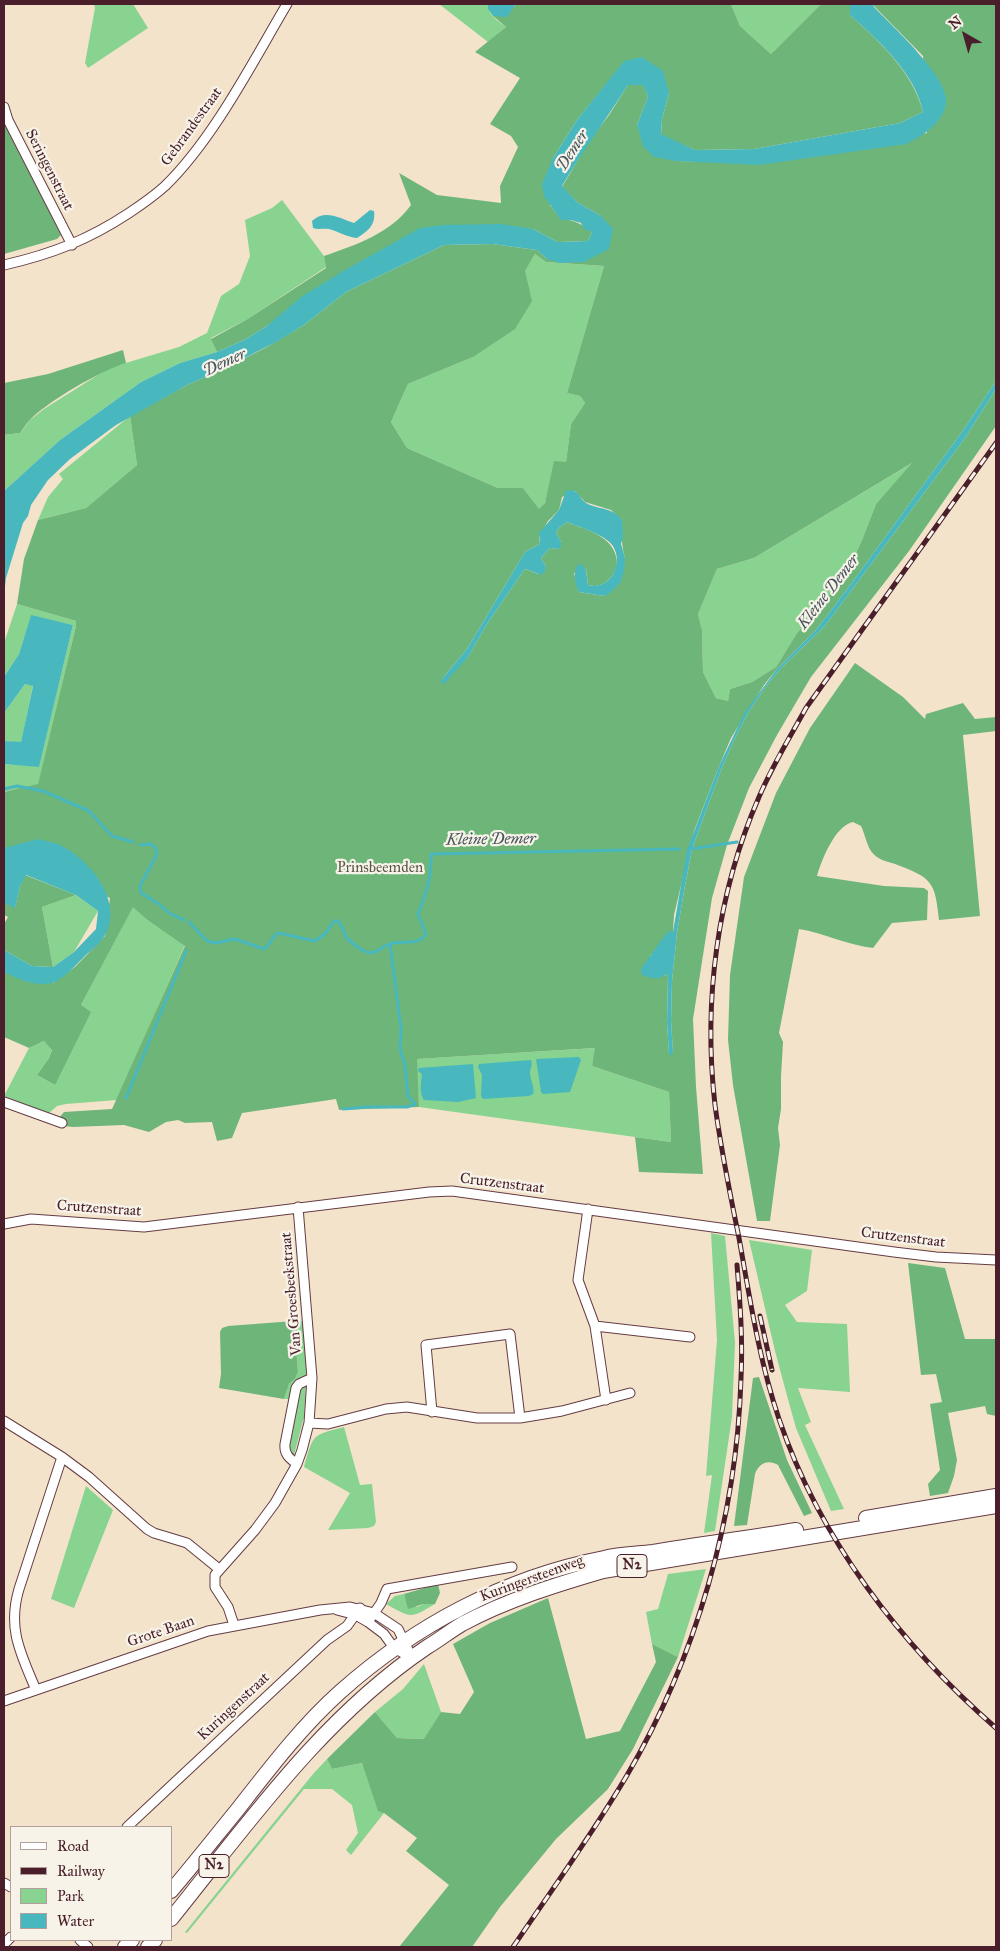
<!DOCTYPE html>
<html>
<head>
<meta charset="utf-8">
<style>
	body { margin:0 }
	#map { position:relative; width:1000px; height:1951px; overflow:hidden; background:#f4e3cb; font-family:"IM FELL Great Primer",serif }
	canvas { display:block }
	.frame { position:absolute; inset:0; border:5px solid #4a1f2b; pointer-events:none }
	.legend { position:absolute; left:10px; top:1826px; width:162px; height:115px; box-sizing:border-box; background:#f7f3e8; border:1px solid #b29e9c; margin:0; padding:6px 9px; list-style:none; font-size:15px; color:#4a1f2b }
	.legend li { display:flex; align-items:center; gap:10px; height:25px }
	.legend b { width:25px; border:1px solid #b29e9c }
	.north { position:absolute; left:940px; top:10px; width:50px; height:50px; -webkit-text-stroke:4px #f7f3e8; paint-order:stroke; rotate:322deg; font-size:14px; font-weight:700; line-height:20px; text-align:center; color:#4a1f2b }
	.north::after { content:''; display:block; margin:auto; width:18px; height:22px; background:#4a1f2b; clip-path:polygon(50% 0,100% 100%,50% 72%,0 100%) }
</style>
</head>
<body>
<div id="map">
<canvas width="1000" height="1951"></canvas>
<div class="frame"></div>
<ul class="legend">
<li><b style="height:6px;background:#fff"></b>Road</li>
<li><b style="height:6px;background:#4a1f2b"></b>Railway</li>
<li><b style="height:14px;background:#88d390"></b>Park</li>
<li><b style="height:14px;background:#48b8be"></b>Water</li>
</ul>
<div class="north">N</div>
</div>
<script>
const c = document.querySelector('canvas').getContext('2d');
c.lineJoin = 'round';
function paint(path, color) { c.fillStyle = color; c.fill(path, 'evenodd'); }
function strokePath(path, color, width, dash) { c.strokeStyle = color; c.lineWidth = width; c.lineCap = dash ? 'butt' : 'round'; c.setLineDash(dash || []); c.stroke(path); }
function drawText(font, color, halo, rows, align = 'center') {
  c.font = font + ' "IM FELL Great Primer",serif'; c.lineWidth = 4.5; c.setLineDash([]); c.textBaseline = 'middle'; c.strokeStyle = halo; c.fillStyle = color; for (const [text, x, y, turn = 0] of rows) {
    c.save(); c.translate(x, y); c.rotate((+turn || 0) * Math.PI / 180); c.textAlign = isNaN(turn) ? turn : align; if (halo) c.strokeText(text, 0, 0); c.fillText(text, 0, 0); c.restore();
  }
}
paint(new Path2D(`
	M 94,4 L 133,4 L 148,28 L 88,68 L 85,63 L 95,8 Z
	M 439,4 L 488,4 C 488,15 498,21 506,27 L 488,42 Z
	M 731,4 L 821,4 L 771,54 L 740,26 Z
	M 282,200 L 324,256 L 326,267 L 246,320 L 211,338 L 217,352 L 180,363 L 141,382 L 60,440 L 4,491 L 4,435 L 20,433 L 30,420 L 44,409 L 109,368 L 179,347 L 207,333 L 221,296 L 239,284 L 250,256 L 245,220 L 272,208 Z
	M 535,254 L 546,262 L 604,266 L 567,393 L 580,396 L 585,403 L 571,424 L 566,462 L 549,488 L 545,503 L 539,510 L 523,488 L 498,488 L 407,448 L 391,422 L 408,384 L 473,357 Z
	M 130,416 L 137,465 L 86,508 L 38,520 L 48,497 L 63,479 L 59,474 Z
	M 914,462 L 876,504 L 862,540 L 846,575 L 797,633 L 776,667 L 752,682 L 730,689 L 728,701 L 716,698 L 703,672 L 702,630 L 698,614 L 717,569 L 754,558 Z
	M 17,604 L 76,621 L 76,626 L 38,785 L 4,792 L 4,764 L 39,766 L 73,625 L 31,616 L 19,654 L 4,677 L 4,643 Z
	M 25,684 L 33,685 L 21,743 L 4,741 L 4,713 Z
	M 76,895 L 98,911 L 74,952 L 53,967 L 42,907 Z
	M 133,906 L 146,919 L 185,945 L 117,1100 L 66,1104 L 57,1106 L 48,1114 L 4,1096 L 29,1048 L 44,1041 L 52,1049 L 49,1058 L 37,1075 L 55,1085 L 81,1005 Z
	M 596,1048 L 592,1066 L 669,1092 L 671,1142 L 419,1107 L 416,1059 Z
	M 711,1233 L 725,1236 L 735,1342 L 732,1417 L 715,1531 L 704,1533 L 712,1475 L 706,1476 L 717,1340 Z
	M 749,1240 L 812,1250 L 807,1291 L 785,1305 L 797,1322 L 847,1324 L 850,1392 L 798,1388 L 811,1422 L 805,1425 L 844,1509 L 831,1511 L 796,1428 L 789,1403 L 775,1351 Z
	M 294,1321 L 301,1321 L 304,1326 L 307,1373 L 292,1399 L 284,1399 L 289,1384 L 295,1379 L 298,1372 Z
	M 306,1385 L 304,1417 L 294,1455 L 289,1454 L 288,1451 L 301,1386 Z
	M 344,1427 L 360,1485 L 372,1484 L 376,1522 L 374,1526 L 368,1528 L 328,1530 L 350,1493 L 304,1467 C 313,1435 311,1435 344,1427 Z
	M 86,1486 L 113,1510 L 74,1608 L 51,1599 Z
	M 706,1569 L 678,1657 L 652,1644 L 646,1612 L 658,1609 L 668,1574 Z
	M 404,1594 L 404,1596 L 417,1607 L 423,1604 L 435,1604 C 410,1619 411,1618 386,1604 L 395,1596 Z
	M 424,1664 L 441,1712 L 425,1739 L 397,1738 L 375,1712 L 403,1689 Z
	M 327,1759 L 332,1769 L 362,1763 L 384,1813 L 351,1855 L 346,1850 L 358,1833 L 352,1805 L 332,1789 L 304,1789 L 187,1933 L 185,1932 L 313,1774 Z`), '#88d390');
paint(new Path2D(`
	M 516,4 L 731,4 L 740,26 L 771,54 L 821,4 L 850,4 L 850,15 C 880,42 913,72 923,112 L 900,123 L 754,149 L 695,150 L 661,135 L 662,119 L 669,93 L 625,61 L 577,120 L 553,158 L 550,205 L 561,219 C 575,220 582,224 592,232 L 588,241 L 558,242 L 533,229 L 443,225 L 267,326 L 246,339 L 217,352 L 211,339 L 246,320 L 326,268 L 324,256 C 356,245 391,233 411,205 L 399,173 L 437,195 L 501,203 L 500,186 L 518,147 L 511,136 L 490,124 L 520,78 L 475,52 L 506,27 L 493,16 L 514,7 Z
	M 873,4 L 996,4 L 996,381 L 964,429 L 848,588 L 816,630 L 777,669 L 764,685 L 731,738 L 720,764 L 694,831 L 674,915 L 673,932 L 650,956 L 664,976 L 668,974 L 667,1023 L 669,1053 L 673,1052 L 671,1021 L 672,981 L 677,933 L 684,891 L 692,849 L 721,770 L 735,738 L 749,711 L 767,685 L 783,666 L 825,626 L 965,438 L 996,389 L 996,426 L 909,551 L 811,677 L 777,735 L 749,788 L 727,845 L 712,898 L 693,1019 L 696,1087 L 703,1174 L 639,1172 L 635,1137 L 671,1142 L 669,1092 L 592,1066 L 595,1048 L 417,1059 L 419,1107 L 339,1110 L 336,1099 L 242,1113 L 232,1138 L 217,1141 L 212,1122 L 185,1123 L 178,1120 L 166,1122 L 149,1132 L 124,1125 L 73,1127 L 53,1125 L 64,1112 L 112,1109 L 185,946 L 146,919 L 133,907 L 81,1005 L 91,1012 L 55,1085 L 37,1075 L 49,1058 L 52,1050 L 44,1041 L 29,1048 L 4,1037 L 4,971 L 53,983 L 76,966 L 105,936 L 110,898 L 4,853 L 4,792 L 38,784 L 76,626 L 76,621 L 17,604 L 24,559 L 38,520 L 86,508 L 137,465 L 130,416 L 189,384 L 213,374 L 265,348 L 304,325 L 346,292 L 444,245 L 492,244 L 537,250 L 547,259 L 584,262 L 601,216 L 577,202 L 562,187 L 588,143 L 609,115 L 628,85 L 643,84 L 648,97 L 637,125 L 676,161 L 717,162 L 927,133 L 923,56 L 874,6 ZM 535,254 L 546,262 L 604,266 L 567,393 L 580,396 L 585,403 L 571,424 L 566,462 L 554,461 L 545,503 L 539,509 L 523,488 L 498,488 L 407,448 L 391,422 L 408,384 L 473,357 L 515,329 L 532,301 L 525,271 ZM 912,463 L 876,504 L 862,540 L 846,575 L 797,633 L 776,667 L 752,682 L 730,689 L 728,701 L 716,698 L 703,672 L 702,630 L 698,614 L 717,569 L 754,558 ZM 575,491 L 585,502 L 611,510 L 622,520 C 622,534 621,545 625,558 L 604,596 L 579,592 L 574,573 L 586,569 L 588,585 C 603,589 612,579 617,566 C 618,537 589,531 567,522 L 559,528 L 556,533 L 561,542 L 559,549 L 550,548 L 541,558 L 546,567 L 538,574 L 526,569 L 524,570 L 487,624 L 468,657 L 442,679 L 467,649 L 525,552 L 540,544 L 539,537 L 548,521 L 559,510 L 562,497 Z
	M 4,126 L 6,126 L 61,235 L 57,239 L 4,254 Z
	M 123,350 L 126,363 C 102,370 46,402 29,421 C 26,424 23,429 20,433 L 4,435 L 4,383 L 48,374 Z
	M 855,663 L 903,697 L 925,719 L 926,714 L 963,703 L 975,719 L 996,717 L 996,731 L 963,735 L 980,916 L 939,920 C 935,881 932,878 895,864 C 890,862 882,861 877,857 C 867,851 866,836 861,826 L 853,822 C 835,826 822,859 817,876 L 884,886 L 924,888 L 928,891 L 927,920 L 892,923 L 873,948 C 847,945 824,933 799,929 L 779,1033 L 783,1042 L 781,1076 L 781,1109 L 778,1128 L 780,1145 L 770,1221 L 757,1221 L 733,1085 L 728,1040 L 730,975 L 744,877 L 776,793 L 810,728 Z
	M 25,875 L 76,895 L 42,907 L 53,967 L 32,966 L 4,950 L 4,924 L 8,917 L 4,915 L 4,903 L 15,907 L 20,886 Z
	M 908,1263 L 945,1268 L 965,1339 L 996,1339 L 996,1416 L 987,1414 L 985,1406 L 948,1413 L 957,1460 L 954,1476 L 948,1493 L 930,1496 L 928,1484 L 940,1470 L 930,1404 L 942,1402 L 936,1374 L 921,1375 Z
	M 294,1321 L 298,1372 L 295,1379 L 289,1384 L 284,1399 L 219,1388 L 221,1374 L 220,1332 L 222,1328 L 228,1326 Z
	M 759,1377 L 787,1460 L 812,1513 L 804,1516 L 778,1465 C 768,1459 759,1463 755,1474 L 747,1525 L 734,1526 L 753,1378 Z
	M 438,1584 L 440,1593 L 435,1604 L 423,1604 L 408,1609 L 404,1594 Z
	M 548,1598 L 586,1739 L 620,1731 L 656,1662 L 652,1644 L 678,1657 L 633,1749 L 608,1789 L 556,1839 L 500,1907 L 472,1947 L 399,1947 L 449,1885 L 406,1851 L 417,1838 L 384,1813 L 378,1811 L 362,1763 L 332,1769 L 327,1759 L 375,1712 L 397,1738 L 424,1739 L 441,1712 L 460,1714 L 474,1692 L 453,1644 L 490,1623 Z`), '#6eb57a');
paint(new Path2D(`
	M 488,4 L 516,4 L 507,17 L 493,16 L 488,9 Z
	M 850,4 L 873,4 L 874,7 C 891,25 951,79 946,104 C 942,124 923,135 907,144 L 759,165 L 676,161 L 654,157 L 643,146 L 637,125 L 648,97 L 643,85 L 628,85 C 606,119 583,151 562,186 L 577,202 L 601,216 L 613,229 L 609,249 L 584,262 L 560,263 L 547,259 L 537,250 L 492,244 L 444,245 L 346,292 L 304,325 L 276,342 L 213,374 L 189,384 L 116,425 L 70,459 L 48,480 L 31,505 L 28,516 L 23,523 L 6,578 L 4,595 L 4,491 L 60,440 L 141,382 L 180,363 L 217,352 L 246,339 L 267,326 L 301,297 L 345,270 L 420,228 L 443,225 L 501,224 L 533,229 L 558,242 L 588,241 L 592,232 L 584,229 L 581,223 L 571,220 L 561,220 L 544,196 L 542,184 L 553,158 L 577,120 L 624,61 L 642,57 L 663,71 L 669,93 L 662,119 L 661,134 L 695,150 L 754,149 L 900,123 L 923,112 C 915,73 879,41 850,15 Z
	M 370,210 L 374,211 C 376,225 368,231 357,238 C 346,237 340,232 329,229 C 324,228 319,230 313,228 L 312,221 C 325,209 339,218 354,223 Z
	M 996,381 L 996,389 L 965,438 L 825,626 L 783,666 L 767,685 L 749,711 L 735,738 L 721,770 L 692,849 L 684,891 L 677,933 L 672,981 L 671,1021 L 673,1052 L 671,1056 L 669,1053 L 667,1023 L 668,974 C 656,980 655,979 642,975 L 641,969 L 665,935 L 669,931 L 673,932 L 687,850 L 720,764 L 745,712 L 777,669 L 816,630 L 848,588 L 964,429 Z
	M 571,490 C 579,491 580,499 586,503 C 599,510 613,507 622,520 L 623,537 L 621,544 L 625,558 L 624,572 L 620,583 L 610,593 L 604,596 L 579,592 C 575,584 572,571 579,564 L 581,564 L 586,570 L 588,585 C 610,591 624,564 613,546 C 606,535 579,527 567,522 L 559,528 L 556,533 L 561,542 L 561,547 L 559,549 L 550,548 L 541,558 L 546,567 L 545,571 L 541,575 L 526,569 L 524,570 L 487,624 L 468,657 L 444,684 L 441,683 L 442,679 L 467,649 L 525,552 L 540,544 L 539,533 L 559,510 L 566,491 Z
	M 31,615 L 73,625 L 39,767 L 4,764 L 4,741 L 21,742 L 33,686 L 25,684 L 4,713 L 4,677 L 19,654 Z
	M 38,839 C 45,841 54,842 60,845 C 90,860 124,901 105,935 C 101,943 91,950 84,957 C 77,964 61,981 52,983 C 35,987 18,979 4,972 L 4,950 L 32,966 L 53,967 L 74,952 L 96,929 L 98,911 L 76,895 L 26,875 L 20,886 L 15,908 L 4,903 L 4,848 Z
	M 579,1057 L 581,1060 L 570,1092 L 543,1094 L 541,1092 L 536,1059 Z
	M 531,1060 C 533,1066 530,1067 530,1073 C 530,1080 535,1086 533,1094 L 529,1096 L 483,1099 L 481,1096 L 482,1075 L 478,1067 L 479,1064 Z
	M 473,1064 L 476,1098 L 458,1102 L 424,1100 C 419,1093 421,1083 422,1074 L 418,1071 L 419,1068 Z`), '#48b8be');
strokePath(new Path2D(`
	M 4,789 L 17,786 L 43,791 L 89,811 L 112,836 L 133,842
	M 140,845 L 150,844 L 155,847 L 157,854 L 140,886 L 141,893 L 159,904 L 169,913 L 184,920
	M 691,849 L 737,842
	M 189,922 L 207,941 L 216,943 L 235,939 L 264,949 C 271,945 271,936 279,933 L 315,941 L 326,933 L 334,921 L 338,921 C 343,926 343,932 347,938 C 350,942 358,947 362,950 C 374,957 378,949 387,945 C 399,938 417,948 426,934 L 418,914 C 426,894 432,876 431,854 L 679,849
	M 126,1098 L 186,951
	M 343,1109 L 367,1107 L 407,1107 L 415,1104 L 408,1096 L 405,1065 L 400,1049 L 401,1029 L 390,944`), '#48b8be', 3);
const street = new Path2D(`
	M 4,107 L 8,120 L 72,245
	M 4,265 C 52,254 88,240 129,213 C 141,205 154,196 165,186 C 214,138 252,63 287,4
	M 4,1102 L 62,1123
	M 588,1209 L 578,1280 L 595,1326 L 606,1400
	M 4,1224 L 31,1219 L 144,1227 L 429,1192 L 452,1191 L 894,1252 L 936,1257 L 996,1260
	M 595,1326 L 690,1337
	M 432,1412 L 426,1345 L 510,1334 L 520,1418
	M 4,1421 L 62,1457 L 89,1477 L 147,1529 L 154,1533 L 187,1543 L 219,1569
	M 309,1423 L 328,1424 L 386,1409 L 407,1407 L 477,1418 L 520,1418 L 562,1411 L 630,1393
	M 297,1464 C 289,1458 284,1454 285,1444 L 296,1388 L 299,1384 L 312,1378
	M 337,1610 L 356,1615 L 368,1622 L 384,1634 L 394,1648 L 412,1658
	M 368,1622 L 381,1603 L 387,1589 L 512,1567
	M 234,1625 L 228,1607 L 215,1587 L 215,1575 L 255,1530 L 275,1503 L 297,1464 L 302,1450 L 309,1423 L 312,1378 L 298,1207
	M 36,1690 C 21,1654 7,1629 19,1589 L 62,1457
	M 4,1701 L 208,1631 L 320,1610 L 350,1607 L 374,1613 L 398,1629 L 412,1658
	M 127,1827 L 327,1640 L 347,1626 L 360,1608
	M 4,1883 L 11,1887
	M 80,1940 L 88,1947
	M 4,1944 L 11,1937`);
const primary = new Path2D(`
	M 866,1518 L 996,1496
	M 171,1891 C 194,1864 216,1836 238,1809 C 270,1768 302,1726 340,1692 C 415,1625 506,1577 604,1558 C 620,1554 637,1554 653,1552 C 701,1544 748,1538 796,1530
	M 171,1919 C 249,1822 323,1717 427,1647 C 439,1640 450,1631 462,1624 C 507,1600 555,1585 603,1571 L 996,1506
	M 125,1947 L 132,1940
	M 148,1947 L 155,1940`);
strokePath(street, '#643c43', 11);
strokePath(primary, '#643c43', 16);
strokePath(street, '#fff', 9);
strokePath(primary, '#fff', 14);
const rail = new Path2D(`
	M 996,443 L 806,708 C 790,737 772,766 759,797 C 717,893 703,1001 715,1105 C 721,1150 730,1194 739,1238 C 750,1299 759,1360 779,1419 C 820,1540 901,1645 996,1728
	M 760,1316 L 772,1370
	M 513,1947 C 551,1891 591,1836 626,1777 C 696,1658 737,1517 741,1378 C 743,1340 740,1302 737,1265`);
strokePath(rail, '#4a1f2b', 5);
strokePath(rail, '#f7f3e8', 3, [9]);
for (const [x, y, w] of [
	[632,1566,30],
	[214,1866,30]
]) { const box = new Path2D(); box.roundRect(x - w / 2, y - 11.5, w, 23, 4); c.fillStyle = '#f7f3e8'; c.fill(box); strokePath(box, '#4a1f2b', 1); }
drawText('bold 14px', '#4a1f2b', null, [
	["N2",632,1566],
	["N2",214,1866]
]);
drawText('15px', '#4a1f2b', '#f7f3e8', [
	["Gebrandestraat",192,127,-54],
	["Seringenstraat",49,170,63],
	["Crutzenstraat",502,1184,7],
	["Crutzenstraat",99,1209,4],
	["Crutzenstraat",903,1238,7],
	["Van Groesbeekstraat",292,1294,-95],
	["Kuringersteenweg",532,1579,-20],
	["Grote Baan",161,1632,-19],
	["Kuringenstraat",234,1707,-43]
]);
drawText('15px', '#5d5549', '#f7f3e8', [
	["Prinsbeemden",380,868]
]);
drawText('italic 16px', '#49555e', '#f7f3e8', [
	["Demer",573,151,-57],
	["Demer",225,363,-25],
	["Kleine Demer",829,592,-52],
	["Kleine Demer",491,840,-1]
]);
</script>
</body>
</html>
